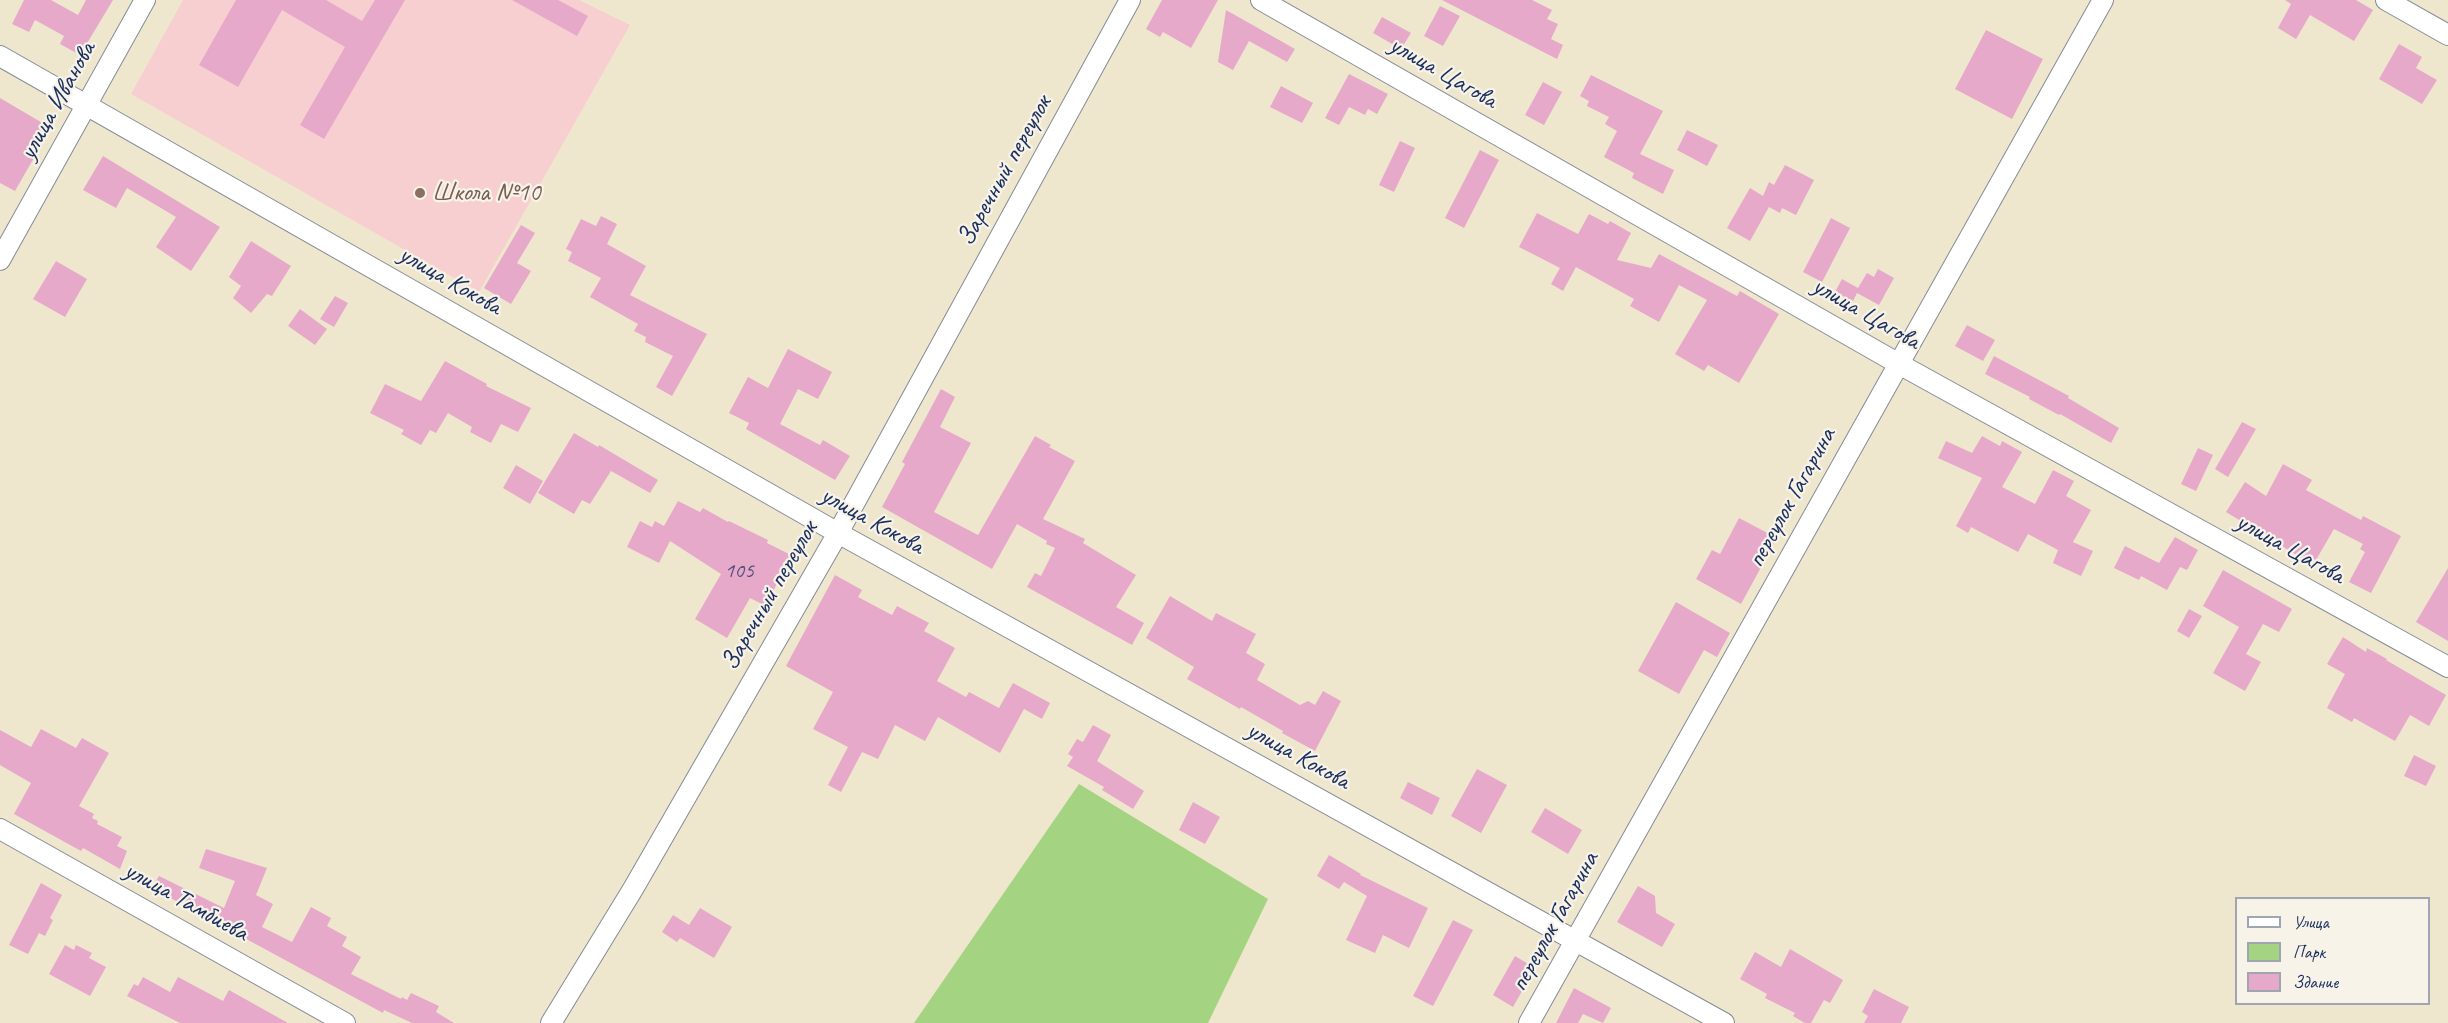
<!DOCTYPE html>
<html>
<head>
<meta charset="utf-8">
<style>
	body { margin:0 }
	#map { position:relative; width:2448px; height:1023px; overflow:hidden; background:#efe7cd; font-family:Caveat,sans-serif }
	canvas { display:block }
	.legend { position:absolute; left:2235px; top:897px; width:195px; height:108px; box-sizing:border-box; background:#f7f3e8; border:2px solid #9fa5b1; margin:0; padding:8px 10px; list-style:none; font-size:18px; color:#1b2f5e }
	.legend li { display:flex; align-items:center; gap:12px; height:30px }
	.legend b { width:30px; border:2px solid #9fa5b1 }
</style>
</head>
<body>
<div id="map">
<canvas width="2448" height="1023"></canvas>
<ul class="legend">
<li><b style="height:8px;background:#fff"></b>Улица</li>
<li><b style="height:16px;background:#a4d381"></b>Парк</li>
<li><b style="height:16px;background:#e6a9ca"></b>Здание</li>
</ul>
</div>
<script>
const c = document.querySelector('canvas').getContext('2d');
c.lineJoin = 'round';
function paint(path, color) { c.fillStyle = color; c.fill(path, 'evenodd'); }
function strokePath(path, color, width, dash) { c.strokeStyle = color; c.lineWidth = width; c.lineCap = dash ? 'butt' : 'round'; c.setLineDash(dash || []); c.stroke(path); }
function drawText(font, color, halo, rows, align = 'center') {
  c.font = font + ' Caveat,sans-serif'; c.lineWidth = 4.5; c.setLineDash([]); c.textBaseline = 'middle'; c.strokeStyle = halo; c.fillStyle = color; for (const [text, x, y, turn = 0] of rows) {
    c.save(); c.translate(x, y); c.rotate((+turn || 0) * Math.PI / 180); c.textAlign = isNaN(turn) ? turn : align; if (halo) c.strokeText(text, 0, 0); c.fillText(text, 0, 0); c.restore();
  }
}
paint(new Path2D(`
	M 183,0 L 579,0 L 630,25 L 479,292 L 131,94 Z`), '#f7cfd0');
paint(new Path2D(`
	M 1079,784 L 1268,899 L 1208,1023 L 914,1023 Z`), '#a4d381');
paint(new Path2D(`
	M 24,0 L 51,0 L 78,15 L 86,0 L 113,0 L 80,55 L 60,44 L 64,36 L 35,20 L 29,32 L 12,24 Z
	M 236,0 L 326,0 L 362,21 L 375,0 L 405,0 L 324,139 L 300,125 L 345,47 L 282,10 L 238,87 L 199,65 Z
	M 512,0 L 558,0 L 588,16 L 577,36 Z
	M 1162,0 L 1218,0 L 1191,48 L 1163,32 L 1160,37 L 1146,29 Z
	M 1442,0 L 1532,0 L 1552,10 L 1547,19 L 1558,24 L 1551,39 L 1563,45 L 1557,59 Z
	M 2285,0 L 2356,0 L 2373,10 L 2354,41 L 2310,15 L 2296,39 L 2278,28 L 2291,4 Z
	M 1440,6 L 1460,16 L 1443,46 L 1424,36 Z
	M 1226,10 L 1295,49 L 1287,62 L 1249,41 L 1233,70 L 1218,62 Z
	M 1382,17 L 1411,33 L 1401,49 L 1373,33 Z
	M 1986,30 L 2043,59 L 2012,119 L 1955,89 Z
	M 2399,44 L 2422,57 L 2416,68 L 2437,80 L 2422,104 L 2379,79 Z
	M 1349,74 L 1388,94 L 1377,114 L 1368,109 L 1365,115 L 1349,107 L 1339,125 L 1325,118 Z
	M 1591,75 L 1663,111 L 1640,154 L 1674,170 L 1663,194 L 1632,178 L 1634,173 L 1604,157 L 1617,131 L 1605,124 L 1609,117 L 1587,106 L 1589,101 L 1580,96 Z
	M 1543,82 L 1562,92 L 1544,125 L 1525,115 Z
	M 1281,86 L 1313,103 L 1302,123 L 1270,107 Z
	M 0,98 L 51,128 L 15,191 L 0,183 Z
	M 1687,130 L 1718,145 L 1707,166 L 1677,150 Z
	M 1400,141 L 1415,148 L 1394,192 L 1379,185 Z
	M 1480,150 L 1499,160 L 1464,228 L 1445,218 Z
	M 103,156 L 220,227 L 191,271 L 156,247 L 176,217 L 127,188 L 116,208 L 83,190 Z
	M 1785,165 L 1814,180 L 1796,215 L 1782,208 L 1780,213 L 1769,207 L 1750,241 L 1727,228 L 1750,188 L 1763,196 L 1769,182 L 1774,185 Z
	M 1537,213 L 1578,234 L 1589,214 L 1608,224 L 1610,221 L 1631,233 L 1617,260 L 1651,268 L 1659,254 L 1737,296 L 1740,291 L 1779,314 L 1739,383 L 1708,365 L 1704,371 L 1675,354 L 1707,300 L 1679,285 L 1659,322 L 1630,306 L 1634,299 L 1576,267 L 1563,291 L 1551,284 L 1560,268 L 1519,247 Z
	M 601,216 L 617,224 L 607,244 L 646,266 L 630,295 L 707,334 L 672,396 L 656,387 L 673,356 L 645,342 L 646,337 L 634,331 L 638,324 L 590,297 L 601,278 L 568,261 L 572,252 L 566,249 L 581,219 L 596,226 Z
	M 1831,218 L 1850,228 L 1822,282 L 1803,272 Z
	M 521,225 L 535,233 L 517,263 L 531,271 L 511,304 L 484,288 Z
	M 251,241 L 291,266 L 272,296 L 267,294 L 251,313 L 233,298 L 241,286 L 229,277 Z
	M 56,261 L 87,279 L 65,317 L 33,299 Z
	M 1878,269 L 1894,278 L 1879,305 L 1857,293 L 1853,301 L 1835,292 L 1842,279 L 1858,288 L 1867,273 L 1874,277 Z
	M 335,296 L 348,303 L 334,327 L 320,319 Z
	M 300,309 L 327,329 L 315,345 L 288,326 Z
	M 1967,325 L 1995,340 L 1983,361 L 1955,346 Z
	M 788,349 L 832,372 L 818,399 L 798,389 L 780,424 L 820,445 L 823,440 L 850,456 L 835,480 L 746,429 L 749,423 L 729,413 L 748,377 L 768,388 Z
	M 1994,356 L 2069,396 L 2068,398 L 2119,428 L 2111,443 L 2060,414 L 2059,415 L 2029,399 L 2030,397 L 1985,374 Z
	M 445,361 L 487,384 L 486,386 L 531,408 L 518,432 L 501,424 L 491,443 L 470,432 L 472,427 L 448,413 L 436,433 L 430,430 L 421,445 L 401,434 L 404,430 L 370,413 L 385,384 L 421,401 Z
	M 941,389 L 955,397 L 940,427 L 971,443 L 934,512 L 978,535 L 1035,436 L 1051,445 L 1049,447 L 1075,461 L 1043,519 L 1085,539 L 1083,543 L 1136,575 L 1116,607 L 1144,623 L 1132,645 L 1027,587 L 1035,573 L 1041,576 L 1055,548 L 1046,544 L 1047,541 L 1017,524 L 992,569 L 882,507 L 905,464 L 902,462 Z
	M 2242,422 L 2256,429 L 2228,477 L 2215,469 Z
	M 574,433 L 598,447 L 599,445 L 658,480 L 650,493 L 611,471 L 590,504 L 582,500 L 574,514 L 538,493 Z
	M 1982,436 L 2000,446 L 2002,441 L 2022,452 L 2002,487 L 2035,504 L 2053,470 L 2074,481 L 2066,496 L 2091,510 L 2073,542 L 2093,551 L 2081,576 L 2053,563 L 2058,550 L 2028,534 L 2018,552 L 1971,527 L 1968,533 L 1956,526 L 1982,478 L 1938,458 L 1946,441 L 1972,453 Z
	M 2198,448 L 2213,455 L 2196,491 L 2181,484 Z
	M 2283,464 L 2312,480 L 2306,490 L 2361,520 L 2363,516 L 2401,536 L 2371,593 L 2349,582 L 2365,552 L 2360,549 L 2363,544 L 2334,529 L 2313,565 L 2226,512 L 2245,482 L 2266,496 Z
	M 516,465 L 543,481 L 530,504 L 503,488 Z
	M 678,501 L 700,512 L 703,508 L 728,522 L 729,521 L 768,540 L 767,543 L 791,555 L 766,606 L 750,598 L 727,638 L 695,619 L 721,574 L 670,541 L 659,563 L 627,547 L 640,521 L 652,527 L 655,521 L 664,526 Z
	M 1739,518 L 1777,538 L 1741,604 L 1696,579 L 1712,550 L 1720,554 Z
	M 2175,537 L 2198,550 L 2187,570 L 2180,567 L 2167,590 L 2141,576 L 2139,580 L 2114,568 L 2125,546 L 2159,563 Z
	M 2448,568 L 2448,641 L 2416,622 Z
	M 2223,570 L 2292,609 L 2279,632 L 2263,624 L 2246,654 L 2261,662 L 2245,691 L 2213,673 L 2239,627 L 2203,606 Z
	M 835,575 L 862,590 L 858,597 L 892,615 L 897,606 L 929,623 L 924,631 L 955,648 L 937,681 L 966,697 L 969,692 L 999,708 L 1013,683 L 1050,703 L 1042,719 L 1024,709 L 1000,753 L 938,717 L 925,741 L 895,725 L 878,759 L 862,752 L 841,792 L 828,785 L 848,747 L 813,729 L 833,692 L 786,666 Z
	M 1170,596 L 1212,621 L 1216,613 L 1256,634 L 1246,653 L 1265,664 L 1257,680 L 1300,705 L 1308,701 L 1315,705 L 1323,691 L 1341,701 L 1315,751 L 1282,733 L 1283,731 L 1241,707 L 1240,709 L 1187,679 L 1194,667 L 1146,638 Z
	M 1676,602 L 1730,633 L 1717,657 L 1704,650 L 1679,694 L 1638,671 Z
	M 2189,609 L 2202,616 L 2189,638 L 2177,631 Z
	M 2343,637 L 2366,652 L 2367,648 L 2387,659 L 2386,660 L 2446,695 L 2429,726 L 2410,715 L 2395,741 L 2354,718 L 2352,722 L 2327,708 L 2345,674 L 2327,664 Z
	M 1093,725 L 1111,735 L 1097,761 L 1144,791 L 1133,809 L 1102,790 L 1104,787 L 1067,766 L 1073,757 L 1068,754 L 1077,739 L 1083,742 Z
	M 41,729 L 76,748 L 82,738 L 109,753 L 79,806 L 94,814 L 92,818 L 98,821 L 97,824 L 122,837 L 117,846 L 127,851 L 120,869 L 83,848 L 81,851 L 14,814 L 31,783 L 0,765 L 0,730 L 31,747 Z
	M 2414,755 L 2436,766 L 2426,786 L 2404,776 Z
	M 1477,769 L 1507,785 L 1481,833 L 1451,816 Z
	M 1408,782 L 1440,798 L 1432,815 L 1400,798 Z
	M 1193,802 L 1220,817 L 1205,844 L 1179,830 Z
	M 1545,808 L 1582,830 L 1568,854 L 1531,832 Z
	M 206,849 L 267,868 L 256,895 L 273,904 L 262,927 L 292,942 L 311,907 L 331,918 L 327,926 L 347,937 L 342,946 L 361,957 L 351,974 L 401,999 L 402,997 L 407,1000 L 411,993 L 439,1006 L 436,1012 L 454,1023 L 412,1023 L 384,1010 L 383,1013 L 152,888 L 159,876 L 224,908 L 235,881 L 199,868 Z
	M 1329,855 L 1361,874 L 1360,875 L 1428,908 L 1409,948 L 1383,935 L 1375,953 L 1346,940 L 1367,896 L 1344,882 L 1339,889 L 1317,876 Z
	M 41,883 L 62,895 L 50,918 L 53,920 L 45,936 L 39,933 L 28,954 L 9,945 Z
	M 1638,886 L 1655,896 L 1656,913 L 1675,924 L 1662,947 L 1617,922 Z
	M 700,908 L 732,927 L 714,958 L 680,938 L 677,942 L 662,932 L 673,915 L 689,925 Z
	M 1453,920 L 1473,930 L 1433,1006 L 1413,996 Z
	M 65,945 L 74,950 L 76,945 L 92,953 L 89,958 L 106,967 L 90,996 L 49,974 Z
	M 1790,949 L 1843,980 L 1830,1003 L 1824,1000 L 1811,1023 L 1805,1023 L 1793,1016 L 1795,1013 L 1765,998 L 1767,994 L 1740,979 L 1755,952 L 1781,967 Z
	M 1515,956 L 1535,968 L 1513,1007 L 1493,995 Z
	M 143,977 L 170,992 L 178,977 L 223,1001 L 229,990 L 288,1023 L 180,1023 L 127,996 L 134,984 L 138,986 Z
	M 1574,988 L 1611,1008 L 1603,1023 L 1583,1014 L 1578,1023 L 1556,1023 Z
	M 1874,989 L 1909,1007 L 1901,1023 L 1864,1023 L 1868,1016 L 1862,1012 Z`), '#e6a9ca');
const minor = new Path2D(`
	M 1261,0 L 1899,364 L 2448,667
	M 2386,0 L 2448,35
	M 0,56 L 838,533 L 1724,1023
	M 0,260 L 145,0
	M 0,829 L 345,1023
	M 551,1023 L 633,889 L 838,533 L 1130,0
	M 1529,1023 L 2103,0`);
strokePath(minor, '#858b96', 22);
strokePath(minor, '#fff', 20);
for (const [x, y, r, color] of [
	[420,193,6,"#8d6e63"]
]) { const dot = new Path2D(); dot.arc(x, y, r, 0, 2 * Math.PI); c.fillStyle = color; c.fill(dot); strokePath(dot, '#f7f3e8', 2); }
drawText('22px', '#4e4e79', null, [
	["105",739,571]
]);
drawText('26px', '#1b2f5e', '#f7f3e8', [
	["улица Цагова",1443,73,30],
	["улица Иванова",58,101,-61],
	["Заречный переулок",1005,171,-61],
	["улица Кокова",450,281,30],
	["улица Цагова",1866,314,30],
	["переулок Гагарина",1792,498,-61],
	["улица Кокова",872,521,29],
	["улица Цагова",2290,549,29],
	["Заречный переулок",770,596,-60],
	["улица Кокова",1298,756,29],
	["улица Тамбиева",186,902,29],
	["переулок Гагарина",1555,922,-61]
]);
drawText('26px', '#785e54', '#f7f3e8', [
	["Школа №10",432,193]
], 'left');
</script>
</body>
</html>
